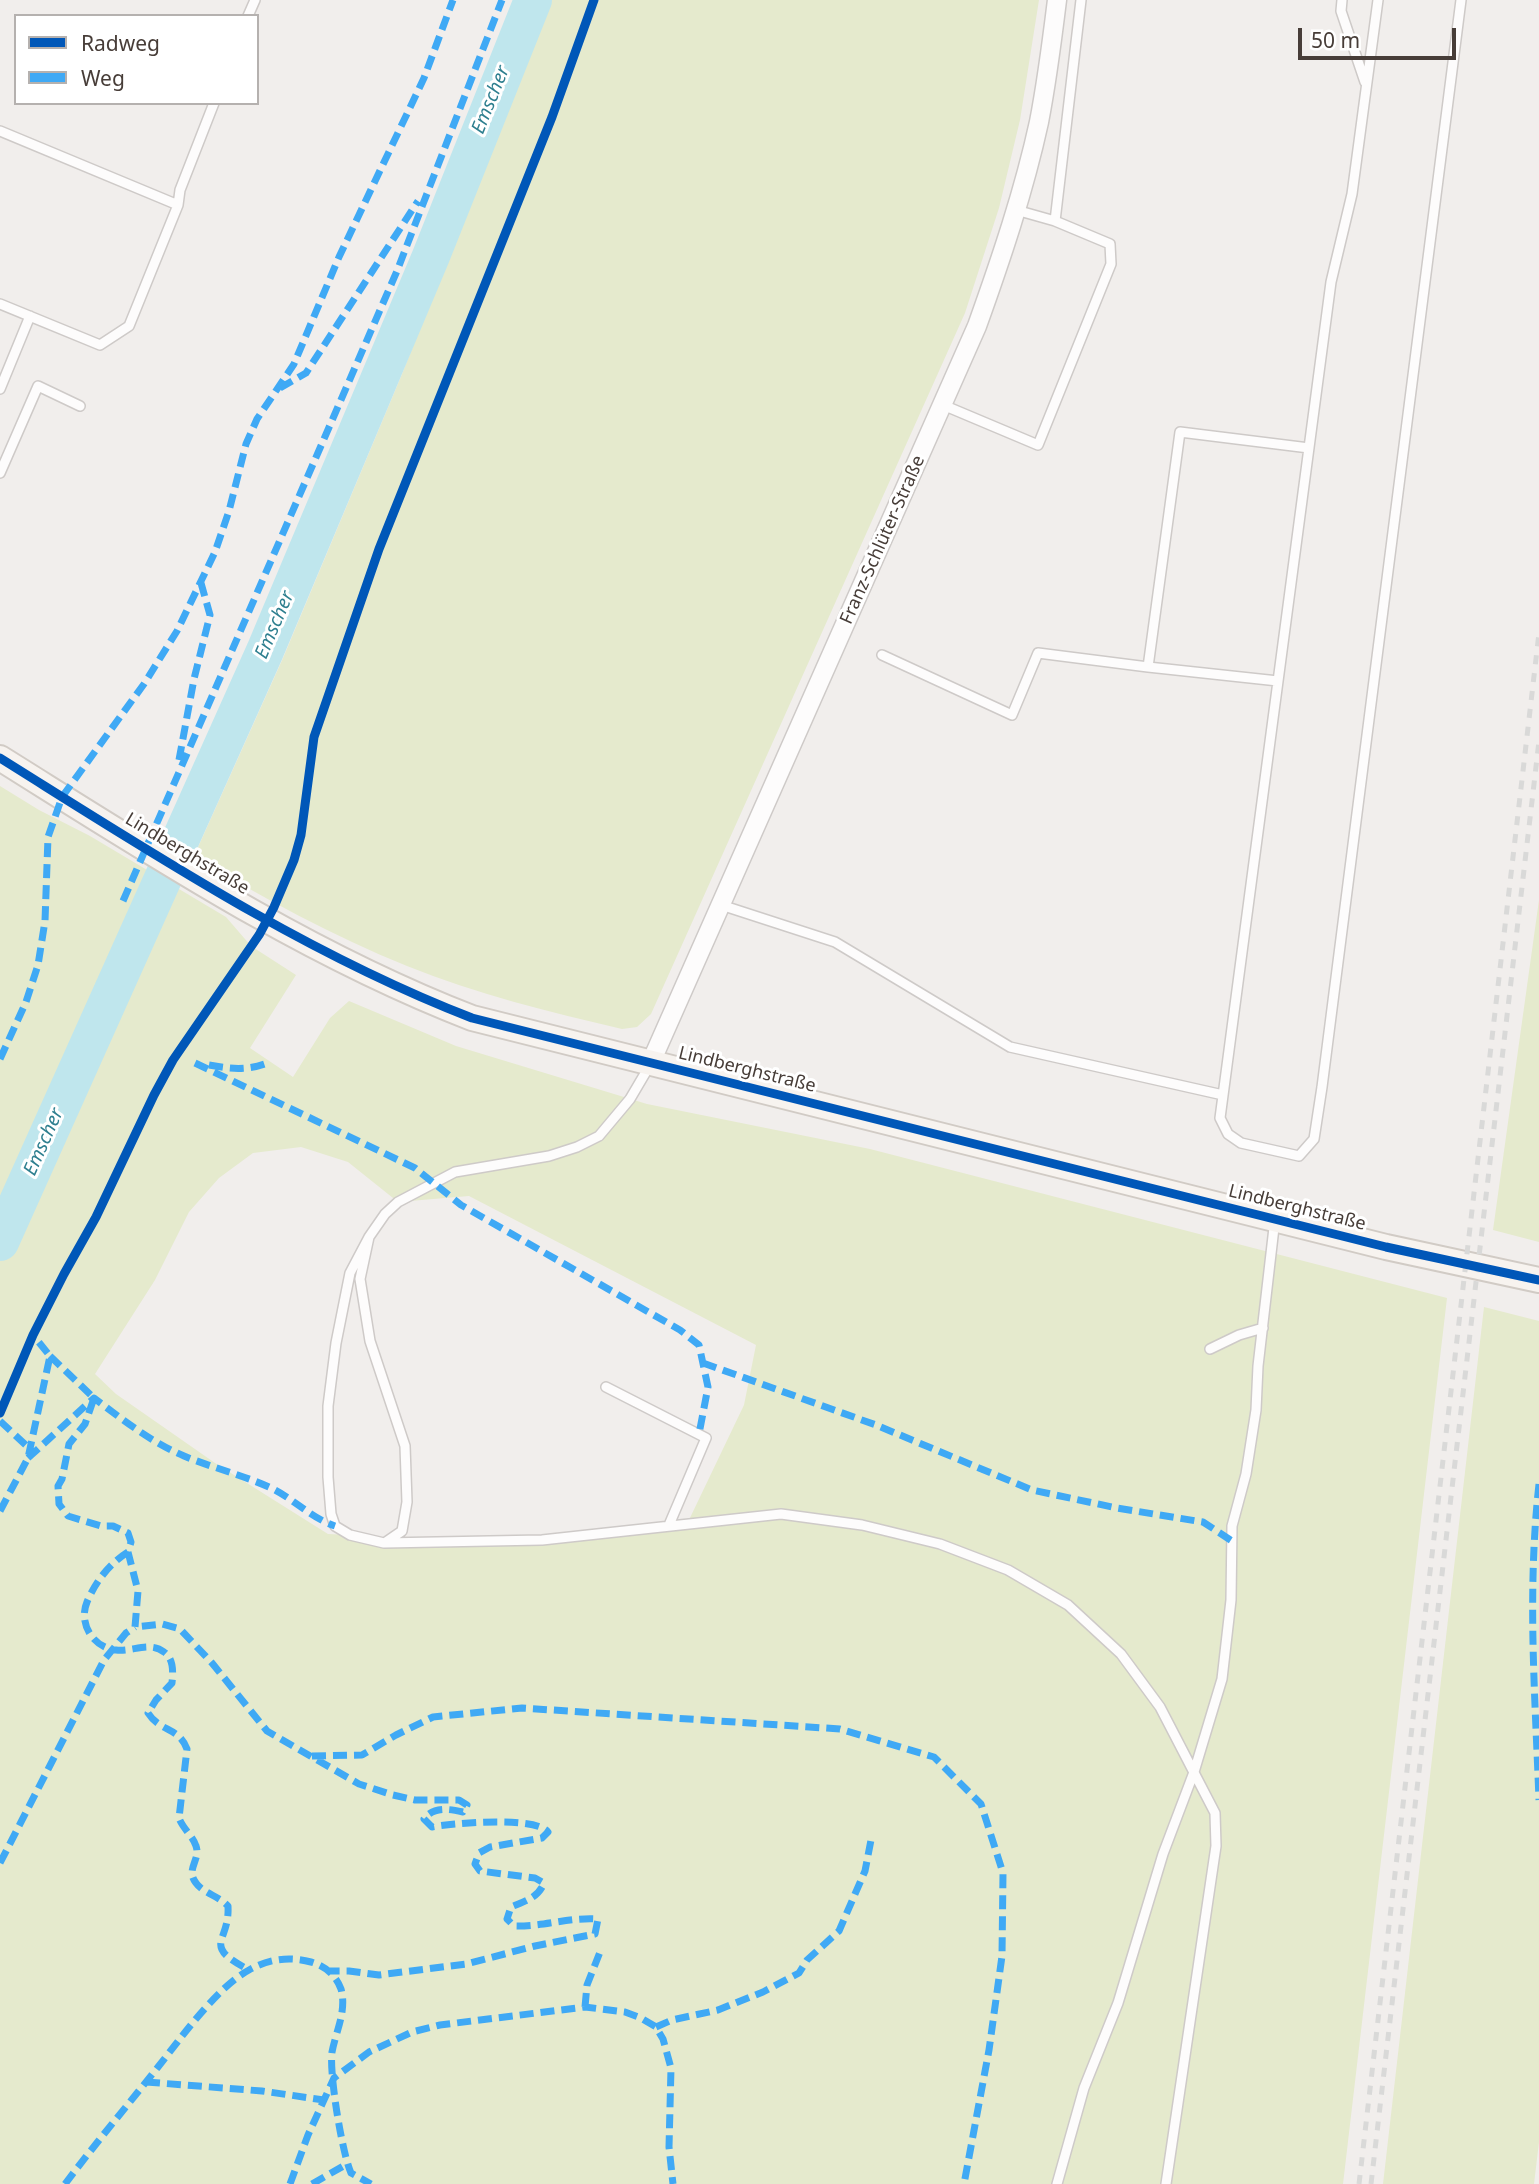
<!DOCTYPE html>
<html>
<head>
<meta charset="utf-8">
<style>
	body { margin:0 }
	#map { position:relative; width:1539px; height:2184px; overflow:hidden; background:#f1eeec; font-family:"Noto Sans",sans-serif }
	canvas { display:block }
	.legend { position:absolute; left:14px; top:14px; width:245px; height:91px; box-sizing:border-box; background:#fff; border:2px solid #b5b1af; margin:0; padding:9px 12px; list-style:none; font-size:21px; color:#473d38 }
	.legend li { display:flex; align-items:center; gap:14px; height:35px }
	.legend b { width:35px; border:2px solid #b5b1af }
	.scale { position:absolute; left:1298px; top:28px; width:158px; height:32px; box-sizing:border-box; border:4px solid #473d38; border-top:0; padding-left:9px; font-size:21px; line-height:24px; white-space:nowrap; color:#473d38; -webkit-text-stroke:5px #fff; paint-order:stroke }
</style>
</head>
<body>
<div id="map">
<canvas width="1539" height="2184"></canvas>
<ul class="legend">
<li><b style="height:9px;background:#0057b8"></b>Radweg</li>
<li><b style="height:9px;background:#3fa9f5"></b>Weg</li>
</ul>
<div class="scale">50 m</div>
</div>
<script>
const c = document.querySelector('canvas').getContext('2d');
c.lineJoin = 'round';
function paint(path, color) { c.fillStyle = color; c.fill(path, 'evenodd'); }
function strokePath(path, color, width, dash) { c.strokeStyle = color; c.lineWidth = width; c.lineCap = dash ? 'butt' : 'round'; c.setLineDash(dash || []); c.stroke(path); }
function drawText(font, color, halo, rows, align = 'center') {
  c.font = font + ' "Noto Sans",sans-serif'; c.lineWidth = 6; c.setLineDash([]); c.textBaseline = 'middle'; c.strokeStyle = halo; c.fillStyle = color; for (const [text, x, y, turn = 0] of rows) {
    c.save(); c.translate(x, y); c.rotate((+turn || 0) * Math.PI / 180); c.textAlign = isNaN(turn) ? turn : align; if (halo) c.strokeText(text, 0, 0); c.fillText(text, 0, 0); c.restore();
  }
}
paint(new Path2D(`
	M 550,0 L 1039,0 L 1020,120 L 999,208 L 965,313 L 651,1014 L 637,1027 L 622,1029 C 550,1012 476,994 407,966 C 333,936 262,898 194,856 L 283,658 L 402,374 Z
	M 0,786 L 39,810 L 90,836 L 226,917 L 251,946 L 296,975 L 250,1048 L 293,1077 L 330,1018 L 349,1001 L 456,1046 L 647,1104 L 870,1149 L 1447,1298 L 1343,2184 L 0,2184 ZM 301,1147 L 348,1162 L 398,1202 L 469,1196 L 756,1345 L 744,1405 L 688,1522 L 542,1540 L 384,1543 L 350,1535 L 328,1534 L 215,1463 L 116,1394 L 95,1374 L 155,1280 L 189,1212 L 219,1178 L 253,1153 Z
	M 1539,900 L 1539,1242 L 1493,1230 Z
	M 1484,1307 L 1539,1321 L 1539,2142 L 1534,2184 L 1383,2184 Z`), '#e5eacd');
strokePath(new Path2D(`
	M 0,1242 L 265,651 L 431,256 L 533,0`), '#bfe6ed', 38);
const service = new Path2D(`
	M 1342,0 L 1341,11 L 1365,82
	M 1378,0 L 1352,194 L 1331,282 L 1220,1118 L 1228,1134 L 1241,1143 L 1299,1156 L 1314,1139 L 1322,1087 L 1461,0
	M 248,16 L 255,0
	M 0,131 L 178,205
	M 1055,221 L 1081,0
	M 0,304 L 100,345 L 129,326 L 178,205 L 180,190 L 214,103
	M 0,389 L 30,316
	M 943,405 L 1038,445 L 1111,264 L 1110,244 L 1055,221 L 1016,210
	M 0,473 L 38,386 L 80,406
	M 882,655 L 1012,715 L 1038,653 L 1148,667
	M 1278,681 L 1148,667 L 1180,432 L 1309,448
	M 721,905 L 835,942 L 1010,1047 L 1223,1095
	M 369,1237 L 350,1273 L 336,1343 L 328,1406 L 328,1477 L 331,1514 L 335,1526 L 350,1535 L 384,1543 L 542,1540 L 781,1514 L 862,1525 L 940,1544 L 1008,1570 L 1068,1605 L 1121,1654 L 1160,1707 L 1215,1813 L 1216,1846 L 1166,2184
	M 1210,1349 L 1239,1335 L 1263,1328
	M 606,1387 L 706,1438 L 669,1525
	M 386,1542 L 402,1531 L 407,1502 L 405,1446 L 370,1341 L 360,1279 L 369,1237 L 385,1214 L 398,1202 L 455,1172 L 549,1156 L 577,1147 L 599,1136 L 630,1099 L 650,1065
	M 1057,2184 L 1084,2088 L 1118,2003 L 1163,1854 L 1194,1772 L 1222,1679 L 1231,1600 L 1232,1526 L 1246,1474 L 1256,1410 L 1258,1366 L 1275,1219`);
const minor = new Path2D(`
	M 651,1062 L 977,326 C 1001,259 1024,191 1039,122 C 1047,81 1052,41 1057,0`);
const secondary = new Path2D(`
	M 0,758 C 152,853 304,953 472,1018 L 1386,1247 L 1539,1280`);
strokePath(service, '#cecac8', 12);
strokePath(minor, '#cecac8', 21);
strokePath(secondary, '#d1cbc5', 28);
strokePath(service, '#fdfcfc', 9);
strokePath(minor, '#fdfcfc', 18);
strokePath(secondary, '#f7f3ef', 24);
strokePath(new Path2D(`
	M 1359,2184 L 1539,633
	M 1371,2184 L 1539,741`), '#d9d9d8', 5, [9, 9]);
strokePath(new Path2D(`
	M 280,388 L 306,373 L 418,201
	M 179,760 L 194,679 L 210,615 L 201,583
	M 123,901 L 397,271 L 502,0
	M 0,1059 L 26,1002 L 38,965 L 45,921 L 48,837 L 62,797 L 144,684 L 177,631 L 215,552 L 229,511 L 246,444 L 257,419 L 294,364 L 339,257 L 424,78 L 453,0
	M 195,1063 L 415,1168 L 461,1205 L 680,1330 L 699,1345 L 708,1387 L 699,1434
	M 209,1065 C 231,1069 248,1071 270,1062
	M 50,1356 L 94,1398 L 85,1424 L 69,1444 L 62,1479 L 58,1486 L 59,1504 L 68,1516 L 101,1526 L 113,1526 L 128,1533 L 131,1542 L 128,1552 L 138,1591 L 135,1627 L 162,1624 L 180,1629 L 212,1663 L 267,1731 L 359,1784 L 393,1795 L 415,1800 L 459,1800 L 467,1805 L 463,1812 C 449,1809 434,1806 424,1819 L 432,1827 C 453,1823 536,1816 548,1832 L 542,1838 L 490,1847 L 479,1853 L 475,1864 L 480,1871 L 535,1878 L 544,1883 C 538,1898 525,1901 511,1907 L 507,1919 L 514,1926 C 542,1927 569,1917 598,1919 L 595,1934 L 535,1946 L 466,1964 L 379,1975 L 349,1971 L 329,1971
	M 703,1363 L 876,1425 L 1032,1490 L 1117,1508 L 1203,1522 L 1232,1541
	M 0,1421 L 30,1449
	M 28,1458 L 94,1398 C 123,1420 151,1442 184,1456 C 213,1468 243,1475 271,1488 C 294,1499 311,1518 335,1526
	M 1539,1484 C 1527,1591 1535,1693 1539,1800
	M 0,1511 L 28,1458 L 50,1356 L 33,1335
	M 128,1552 C 109,1564 96,1581 87,1602 C 78,1623 93,1648 116,1650 C 132,1652 150,1641 164,1652 C 174,1659 173,1672 172,1683 L 156,1700 L 148,1713 C 160,1732 179,1727 187,1749 L 179,1818 C 183,1829 193,1836 196,1846 C 201,1860 185,1869 196,1883 C 203,1893 219,1896 228,1906 C 230,1944 200,1944 249,1970
	M 312,1756 L 362,1755 L 396,1735 L 433,1717 L 522,1708 L 840,1729 L 934,1757 L 981,1804 L 1003,1873 L 1002,1956 L 989,2050 L 964,2184
	M 0,1863 L 104,1660 L 126,1633 L 135,1627
	M 585,2007 L 587,1985 L 600,1952
	M 656,2027 L 672,2020 L 718,2010 L 763,1992 L 799,1973 L 807,1960 L 839,1931 L 865,1871 L 871,1840
	M 146,2082 L 262,2091 L 324,2100
	M 65,2184 C 95,2144 127,2106 158,2067 C 181,2038 217,1987 249,1970 C 269,1959 289,1956 311,1962 C 325,1966 336,1975 341,1989 C 347,2011 336,2031 332,2052 C 329,2073 342,2153 351,2173 L 371,2184
	M 290,2184 L 308,2135 L 334,2078 L 369,2052 L 412,2032 L 440,2025 L 585,2007 L 625,2012 L 641,2018 L 656,2027 L 663,2039 L 671,2068 L 669,2147 L 673,2184
	M 312,2184 L 347,2164`), '#3fa9f5', 7, [14, 7]);
strokePath(new Path2D(`
	M 0,758 C 152,853 304,953 472,1018 L 1386,1247 L 1539,1280
	M 0,1413 L 33,1335 L 64,1274 L 96,1217 L 154,1095 L 173,1060 L 259,935 L 274,907 L 294,860 L 301,835 L 314,737 L 379,549 L 552,117 L 594,0`), '#0057b8', 9);
drawText('18px', '#473d38', '#fff', [
	["Franz-Schlüter-Straße",883,540,-66],
	["Lindberghstraße",187,854,31],
	["Lindberghstraße",747,1070,14],
	["Lindberghstraße",1297,1208,14]
]);
drawText('italic 19px', '#2e7f8f', '#fff', [
	["Emscher",491,100,-68],
	["Emscher",275,625,-67],
	["Emscher",44,1142,-66]
]);
</script>
</body>
</html>
